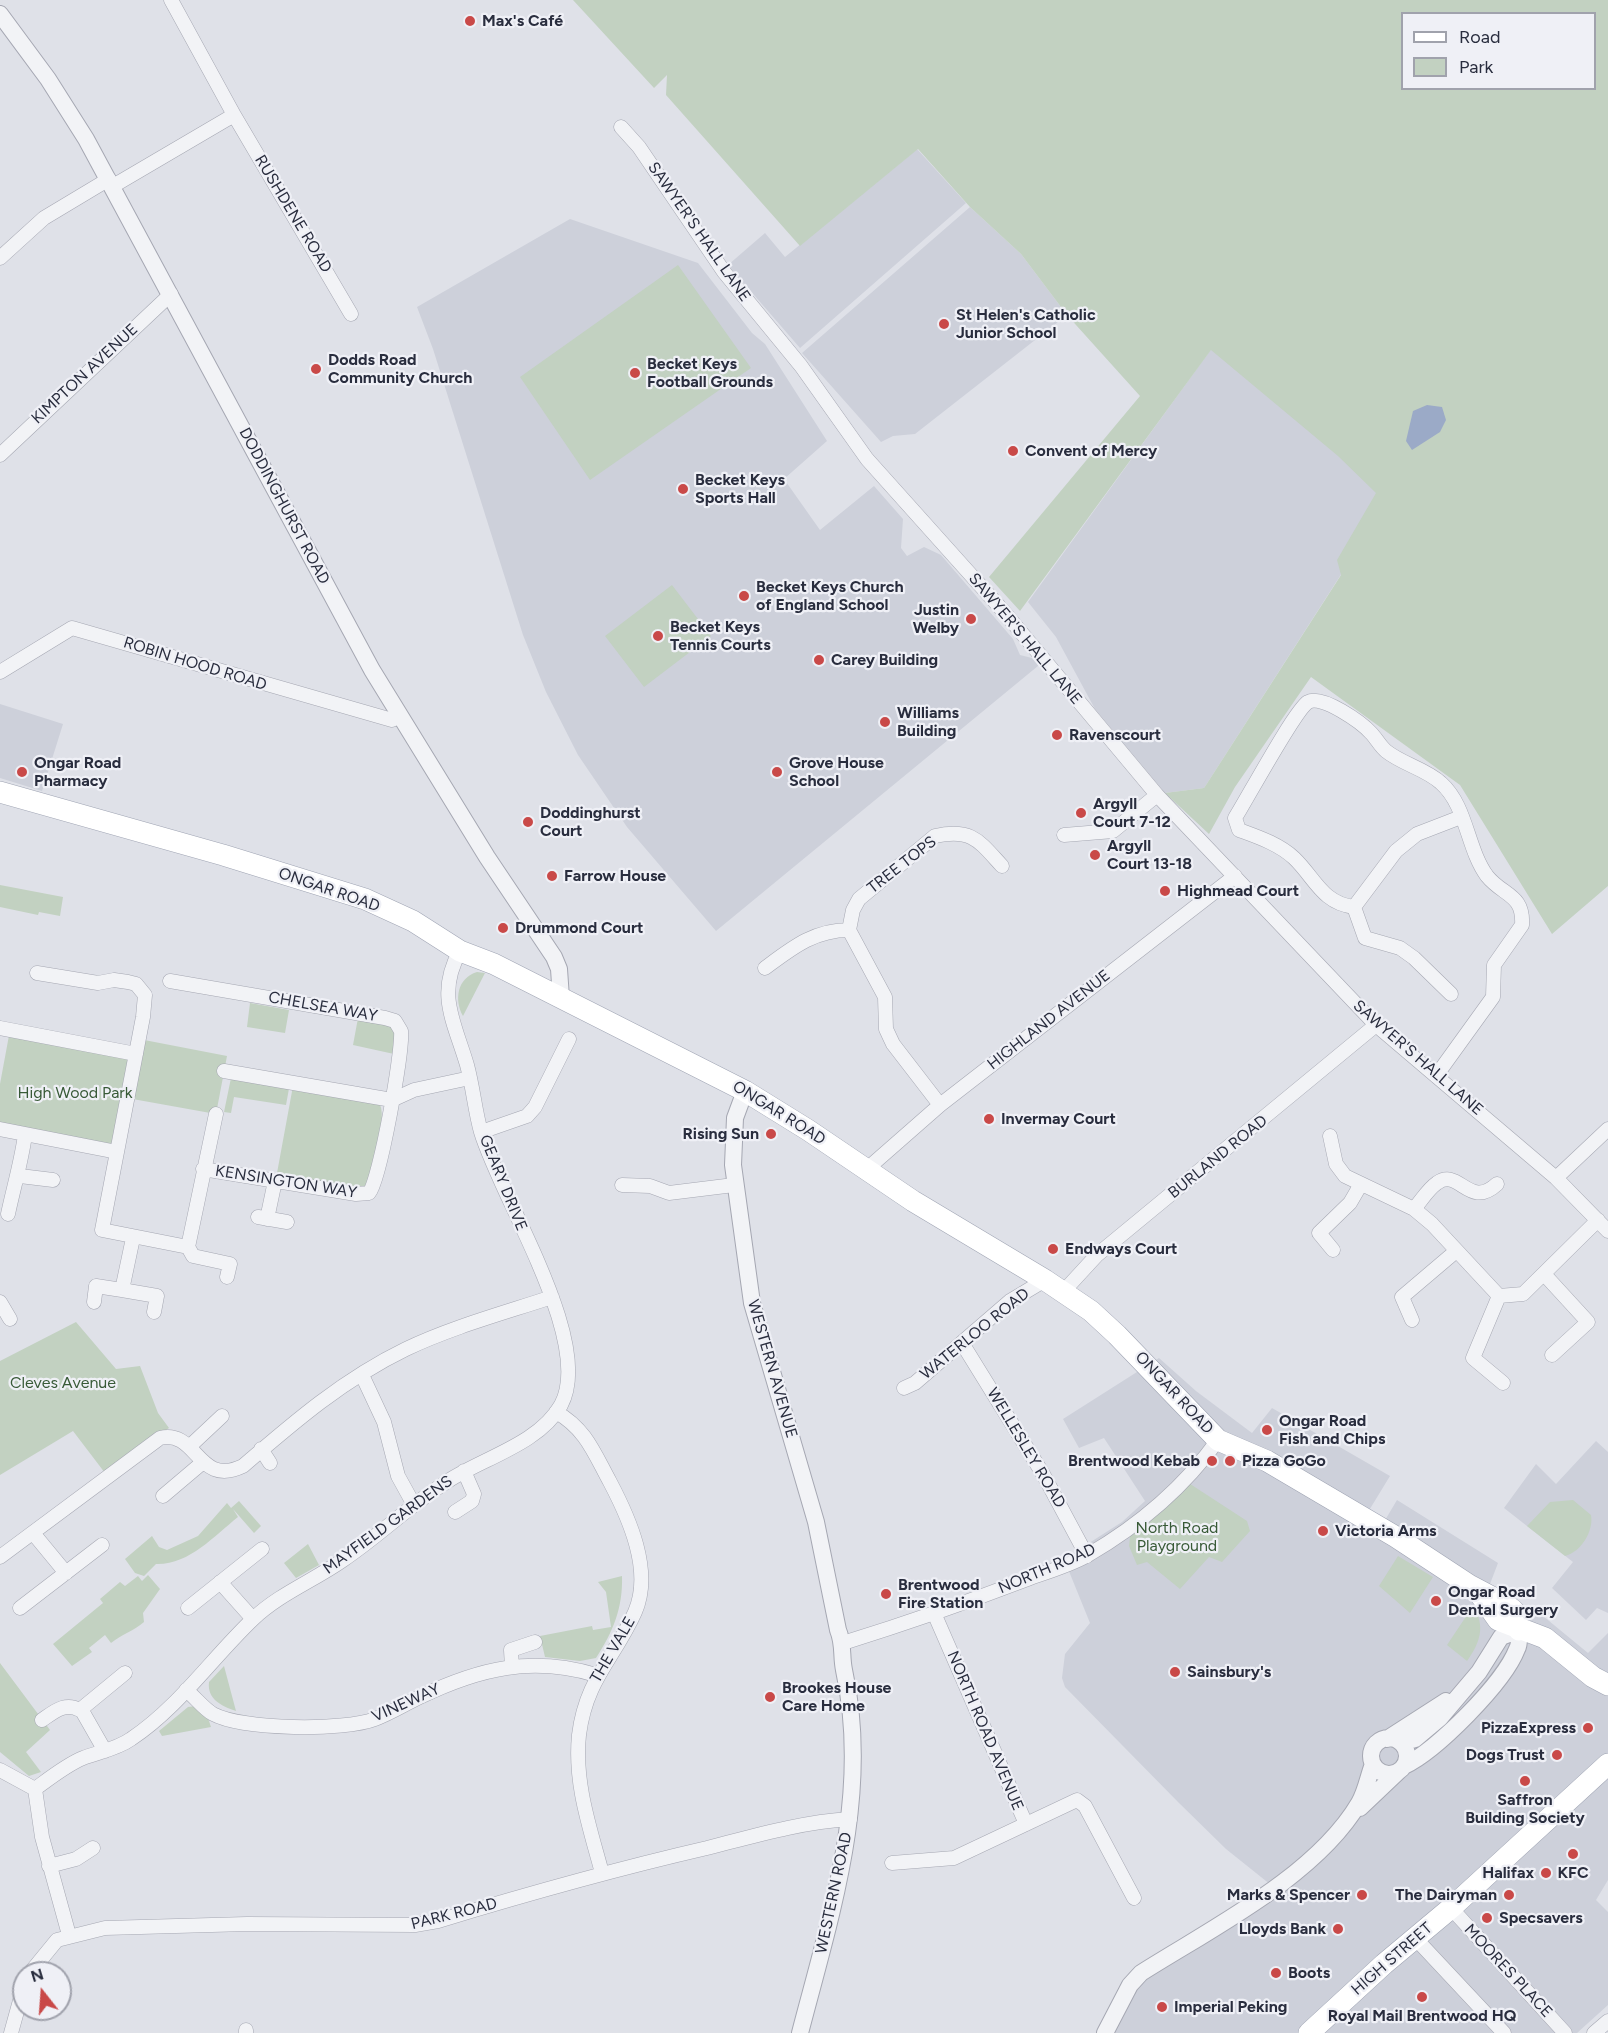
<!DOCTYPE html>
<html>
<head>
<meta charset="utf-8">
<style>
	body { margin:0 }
	#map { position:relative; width:1608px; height:2033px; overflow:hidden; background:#dfe1e8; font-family:Figtree,sans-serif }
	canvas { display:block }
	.legend { position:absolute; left:1401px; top:12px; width:195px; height:78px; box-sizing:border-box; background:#eff0f6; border:2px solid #a0a2ac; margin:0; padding:8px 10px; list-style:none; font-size:18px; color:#292d3e }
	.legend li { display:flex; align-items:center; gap:12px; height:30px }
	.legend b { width:30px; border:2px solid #a0a2ac }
	.north { position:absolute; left:12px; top:1961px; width:60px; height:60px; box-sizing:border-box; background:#eff0f6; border:2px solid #a0a2ac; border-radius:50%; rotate:343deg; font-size:16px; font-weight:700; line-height:24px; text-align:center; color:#292d3e }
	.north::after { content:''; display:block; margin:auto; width:21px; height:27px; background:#c94948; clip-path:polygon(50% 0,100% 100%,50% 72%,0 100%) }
</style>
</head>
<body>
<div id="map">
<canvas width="1608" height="2033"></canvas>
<ul class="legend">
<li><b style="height:8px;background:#fff"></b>Road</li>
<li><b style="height:16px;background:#c2d1c1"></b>Park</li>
</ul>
<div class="north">N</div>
</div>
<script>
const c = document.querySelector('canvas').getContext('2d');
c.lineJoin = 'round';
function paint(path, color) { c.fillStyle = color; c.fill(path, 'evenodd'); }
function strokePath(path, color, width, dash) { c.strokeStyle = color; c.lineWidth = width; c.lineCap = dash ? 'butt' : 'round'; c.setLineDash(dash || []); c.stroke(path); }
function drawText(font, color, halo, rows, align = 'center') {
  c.font = font + ' Figtree,sans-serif'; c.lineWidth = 4.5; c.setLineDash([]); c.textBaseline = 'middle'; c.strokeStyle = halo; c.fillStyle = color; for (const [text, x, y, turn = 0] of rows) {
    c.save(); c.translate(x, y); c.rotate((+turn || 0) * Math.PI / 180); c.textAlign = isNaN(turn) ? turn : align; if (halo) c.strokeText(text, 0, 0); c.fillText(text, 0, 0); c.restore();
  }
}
paint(new Path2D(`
	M 917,149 L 966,203 L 800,348 L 728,265 L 765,233 L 785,257 Z
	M 970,207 L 1021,254 L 1067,315 L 915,434 L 893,436 L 881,442 L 802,353 Z
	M 570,219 L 698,263 L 752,333 L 765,344 L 827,441 L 784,479 L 820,530 L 874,486 L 903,519 L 901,548 L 907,556 L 924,547 L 941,555 L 1013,639 L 1020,655 L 1044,661 L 716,931 L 627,827 L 578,755 L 546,692 L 523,635 L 433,349 L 417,307 Z
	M 1220,337 L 1399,484 L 1206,785 L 1204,788 L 1165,793 L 1095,709 L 1056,637 L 1028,602 Z
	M 0,704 L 63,724 L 42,791 L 0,778 Z
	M 1159,1358 L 1196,1391 L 1252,1433 L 1272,1408 L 1390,1476 L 1365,1517 L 1381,1527 L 1397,1500 L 1498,1563 L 1490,1584 L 1517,1609 L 1526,1606 L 1543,1616 L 1588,1653 L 1608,1633 L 1608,1880 L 1596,1900 L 1608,1912 L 1608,2005 L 1577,2033 L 1103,2033 L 1130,1985 L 1276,1889 L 1226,1849 L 1178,1802 L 1065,1687 L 1062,1678 L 1065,1654 L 1090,1623 L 1064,1559 L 1122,1522 L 1145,1501 L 1104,1438 L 1079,1448 L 1063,1419 Z
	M 1596,1441 L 1608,1452 L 1608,1613 L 1597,1608 L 1586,1620 L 1552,1588 L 1573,1562 L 1504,1508 L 1536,1464 L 1556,1484 Z`), '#cdd0da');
paint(new Path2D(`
	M 573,0 L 1608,0 L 1608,886 L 1552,934 L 1460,785 L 1311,677 L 1235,787 L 1209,834 L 1165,793 L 1204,788 L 1206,785 L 1341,575 L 1337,560 L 1376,493 L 1338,456 L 1211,350 L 1020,611 L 989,577 L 1140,396 L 1067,315 L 1021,254 L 970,207 L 918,149 L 800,246 L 666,95 L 667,75 L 654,88 ZM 1402,14 L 1594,14 L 1594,88 L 1402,88 Z
	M 678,265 L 751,368 L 590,480 L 520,377 Z
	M 672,585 L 711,636 L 644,687 L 605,636 Z
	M 0,885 L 63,897 L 60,916 L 39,912 L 38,915 L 0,907 Z
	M 477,972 L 485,973 L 463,1016 C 454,1000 457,978 477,972 Z
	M 250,1003 L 289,1010 L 285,1033 L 247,1027 Z
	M 358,1018 L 395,1027 L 394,1054 L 353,1045 Z
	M 10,1030 L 136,1054 L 139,1039 L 227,1056 L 216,1114 L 127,1098 L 117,1152 L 0,1129 L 0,1084 Z
	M 231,1078 L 290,1083 L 286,1105 L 234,1097 L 231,1113 L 224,1112 Z
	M 293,1086 L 379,1103 C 388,1114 374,1180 363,1189 L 355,1190 L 277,1173 Z
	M 76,1322 L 116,1369 L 140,1366 L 158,1413 L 169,1428 L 105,1473 L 73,1431 L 0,1475 L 0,1361 Z
	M 1184,1480 L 1247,1521 L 1250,1531 L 1222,1562 L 1209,1557 L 1180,1589 L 1147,1562 L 1137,1565 L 1129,1546 L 1131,1528 Z
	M 1573,1500 L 1591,1515 C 1594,1531 1581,1552 1565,1556 L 1527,1526 L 1550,1502 Z
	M 239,1501 L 261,1526 L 254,1533 L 233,1509 L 238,1517 C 214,1536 189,1565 156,1564 L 144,1576 L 135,1573 L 125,1559 L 152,1536 L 159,1547 L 167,1550 L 198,1536 L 227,1503 L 231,1508 Z
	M 308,1544 L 319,1565 L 296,1578 L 284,1563 Z
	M 1398,1556 L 1433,1577 L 1410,1613 L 1379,1586 Z
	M 148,1575 L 160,1589 L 143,1613 L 144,1622 C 134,1631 122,1634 111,1643 L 105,1635 L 89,1648 L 92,1652 L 72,1666 L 53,1644 L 103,1603 L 100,1599 L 120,1582 L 125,1586 L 138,1576 L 142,1581 Z
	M 622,1576 C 623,1608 613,1632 596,1658 L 580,1661 L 545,1657 L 540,1636 L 592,1626 L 593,1630 L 611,1627 L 606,1592 L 598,1582 Z
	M 1473,1606 C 1486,1626 1480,1643 1467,1661 L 1447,1645 Z
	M 0,1663 L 50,1730 L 26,1752 L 41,1772 L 29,1776 L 0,1752 Z
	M 224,1666 L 236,1711 C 221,1706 207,1699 209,1682 Z
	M 196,1706 L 207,1715 L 211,1727 L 162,1736 L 159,1731 L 188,1707 Z`), '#c2d1c1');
paint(new Path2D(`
	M 1427,405 L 1442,407 L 1446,420 L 1440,432 L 1412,450 L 1406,441 L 1413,411 Z`), '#9baac7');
const minor = new Path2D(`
	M 171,0 L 234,115 L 351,314
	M 621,127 L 639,147 L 724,272 L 801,366 L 867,459 L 1005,613 L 1157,795 L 1376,1025 L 1556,1178 L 1608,1231
	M 113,186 L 234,115
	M 0,258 L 44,218 L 109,179
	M 0,455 L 171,294
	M 0,672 L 72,628 L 392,720 L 400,716
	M 1064,835 L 1113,831 L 1157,795
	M 1354,907 L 1396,851 L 1417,834 L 1461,817
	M 849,930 L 853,910 L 859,899 L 935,836 C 972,828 979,841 1002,866
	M 765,968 C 792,948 814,930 849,930 L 885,997 L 886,1029 L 893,1044 L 940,1105
	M 37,973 L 98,983 L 114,980 L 128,982 L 136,984 L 145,995 L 143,1017 L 102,1230 L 188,1247 L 216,1114
	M 170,981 L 385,1018 L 395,1021 L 401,1031 C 403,1051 380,1180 369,1193 L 356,1194 L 203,1169
	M 0,1028 L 136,1054
	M 224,1071 L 392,1100
	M 1436,1076 L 1493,997 L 1494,965 L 1522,925 C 1524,894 1503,896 1487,876 C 1467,849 1467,806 1441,783 C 1426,769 1402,764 1386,751 C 1380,746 1376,738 1371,733 C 1362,723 1322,694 1308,702 C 1295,710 1247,799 1235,818 L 1239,830 C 1258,837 1279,844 1294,858 C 1315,878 1322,903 1354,907 L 1365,938 L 1400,948 L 1414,958 L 1451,994
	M 392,1100 L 414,1090 L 470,1078
	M 0,1129 L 117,1152
	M 481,1132 L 527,1116 L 535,1107 L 569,1039
	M 1330,1136 L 1336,1164 L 1345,1176 L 1414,1209 L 1432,1224 L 1499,1296 L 1523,1294 L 1598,1220
	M 867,1169 L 940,1105 L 1235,876
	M 20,1176 L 53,1180
	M 1556,1178 L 1608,1129
	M 622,1185 L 650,1186 L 669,1193 L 734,1185
	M 1414,1209 C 1421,1201 1428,1189 1437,1183 C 1459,1167 1469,1210 1497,1184
	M 8,1214 C 14,1186 21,1163 25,1135
	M 258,1217 L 287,1222
	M 267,1219 L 275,1181
	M 133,1238 L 122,1290 L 157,1296 L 154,1312
	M 188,1247 L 193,1256 L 230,1264 L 227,1277
	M 1333,1250 L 1319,1233 L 1350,1203 L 1361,1184
	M 1544,1274 L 1588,1322 L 1552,1355
	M 1063,1292 L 1097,1255 L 1376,1025
	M 1499,1296 L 1473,1358 L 1503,1383
	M 0,1302 L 10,1319
	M 94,1302 L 96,1286 L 122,1290
	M 1412,1320 L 1402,1297 L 1455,1252
	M 962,1343 L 1043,1474 L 1087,1556
	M 362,1375 L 384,1422 L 398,1476 L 414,1505
	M 904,1388 L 915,1383 L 1010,1301 L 1045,1280
	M 556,1412 C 586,1429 594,1453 610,1482 C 629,1518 653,1571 635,1612 C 614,1659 586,1679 579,1735 C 574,1783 590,1828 602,1873
	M 190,1446 L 222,1416
	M 261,1449 L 270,1463
	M 163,1496 L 202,1463
	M 455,1512 L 472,1501 L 474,1494 L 464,1471
	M 33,1533 L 66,1573
	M 0,1557 L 160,1438 C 198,1429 197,1488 243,1466 C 294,1422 344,1379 406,1349 C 452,1327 504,1313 552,1297
	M 220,1582 L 253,1619
	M 20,1608 L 102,1545
	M 188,1608 L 262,1549
	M 934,1613 L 1026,1824
	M 843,1643 C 904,1624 965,1603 1025,1580 C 1046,1572 1069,1566 1088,1555 C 1138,1526 1184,1487 1218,1440
	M 512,1667 L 511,1650 L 535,1642
	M 186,1690 C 195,1697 204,1709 213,1714 C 243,1730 344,1731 375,1719 C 391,1713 405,1704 420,1697 C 480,1668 532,1656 596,1675
	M 81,1709 L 105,1751
	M 42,1720 C 55,1711 65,1702 80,1710 L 125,1673
	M 0,1770 L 35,1789
	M 892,1863 L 954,1858 L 1077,1800 L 1085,1806 L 1134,1898
	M 49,1866 L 76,1859 L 93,1848
	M 1451,1908 L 1565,2033
	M 69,1935 L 42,1837 L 35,1789 C 50,1778 66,1765 83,1758 C 99,1752 117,1749 131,1739 C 178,1708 212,1658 253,1619 C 279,1594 313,1581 343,1560 C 380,1535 411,1504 448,1481 C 483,1458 539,1444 561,1405 C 595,1342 501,1199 481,1132 C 475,1111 473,1087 467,1065 C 454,1021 436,994 460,951
	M 1416,1939 L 1504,2033
	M 30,1973 L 57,1940 L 105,1928 L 247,1924 L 415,1925 L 438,1921 C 527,1894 616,1869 707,1848 C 754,1836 801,1822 850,1819
	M 246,2030 L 246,2033
	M 11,2033 L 24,1986
	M 1594,2033 L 1608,2021`);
const tertiary = new Path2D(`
	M 0,14 L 48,79 L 86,139 L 372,670 L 487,857 L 554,957 L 559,969 L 561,998
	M 745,1091 L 735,1118 L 733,1165 L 752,1303 L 816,1522 L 838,1630 C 844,1644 841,1656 844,1670 C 871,1794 831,1914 800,2033
	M1371 1756a18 18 0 1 1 36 0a18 18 0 1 1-36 0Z
	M 1387,1739 L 1446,1701
	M 1401,1743 L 1415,1739 L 1440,1718 L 1479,1672 L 1501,1637 L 1519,1630 C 1519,1636 1520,1644 1517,1649 C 1504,1683 1436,1751 1404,1766
	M 1360,1808 L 1399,1771
	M 1105,2033 L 1130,1985 L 1141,1973 C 1212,1928 1316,1876 1359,1803 C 1366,1791 1368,1777 1373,1764`);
const primary = new Path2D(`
	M 0,792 L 223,855 L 365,899 L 413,921 L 460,951 L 494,964 L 745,1091 L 808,1130 L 913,1201 L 1045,1280 L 1091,1311 L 1117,1335 L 1218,1440 L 1267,1461 L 1396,1537 L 1469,1585 L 1505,1604 L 1513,1610 L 1519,1630
	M 1479,1593 L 1498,1620 L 1545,1638 L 1593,1677 L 1608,1685
	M 1309,2033 L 1384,1964 L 1451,1908 L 1608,1764`);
strokePath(minor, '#a5a7b2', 15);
strokePath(tertiary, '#a5a7b2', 18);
strokePath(primary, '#9fa4b3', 22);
strokePath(minor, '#f2f3f6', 14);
strokePath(tertiary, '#f2f3f6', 16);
strokePath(primary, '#fff', 21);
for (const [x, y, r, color] of [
	[470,21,6,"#c94948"],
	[944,324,6,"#c94948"],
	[316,369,6,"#c94948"],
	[635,373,6,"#c94948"],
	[1013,451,6,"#c94948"],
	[683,489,6,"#c94948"],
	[744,596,6,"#c94948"],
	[971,619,6,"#c94948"],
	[658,636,6,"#c94948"],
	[819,660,6,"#c94948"],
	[885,722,6,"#c94948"],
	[1057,735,6,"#c94948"],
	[22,772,6,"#c94948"],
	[777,772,6,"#c94948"],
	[1081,813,6,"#c94948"],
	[528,822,6,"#c94948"],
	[1095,855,6,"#c94948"],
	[552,876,6,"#c94948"],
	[1165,891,6,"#c94948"],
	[503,928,6,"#c94948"],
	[989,1119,6,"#c94948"],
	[771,1134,6,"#c94948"],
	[1053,1249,6,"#c94948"],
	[1267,1430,6,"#c94948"],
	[1212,1461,6,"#c94948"],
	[1230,1461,6,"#c94948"],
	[1323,1531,6,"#c94948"],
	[886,1594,6,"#c94948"],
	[1436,1601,6,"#c94948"],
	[1175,1672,6,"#c94948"],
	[770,1697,6,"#c94948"],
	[1588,1728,6,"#c94948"],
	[1557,1755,6,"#c94948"],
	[1525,1781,6,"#c94948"],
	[1573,1854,6,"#c94948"],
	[1546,1873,6,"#c94948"],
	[1362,1895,6,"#c94948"],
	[1509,1895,6,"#c94948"],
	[1487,1918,6,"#c94948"],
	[1338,1929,6,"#c94948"],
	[1276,1973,6,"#c94948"],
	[1422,1997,6,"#c94948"],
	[1162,2007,6,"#c94948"]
]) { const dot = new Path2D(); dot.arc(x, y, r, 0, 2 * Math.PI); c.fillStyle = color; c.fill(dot); strokePath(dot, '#eff0f6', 2); }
drawText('bold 16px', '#292d3e', '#eff0f6', [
	["Max's Café",482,21],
	["St Helen's Catholic",956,315],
	["Junior School",956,333],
	["Dodds Road",328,360],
	["Community Church",328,378],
	["Becket Keys",647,364],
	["Football Grounds",647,382],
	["Convent of Mercy",1025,451],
	["Becket Keys",695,480],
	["Sports Hall",695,498],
	["Becket Keys Church",756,587],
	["of England School",756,605],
	["Justin",959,610,"right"],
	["Welby",959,628,"right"],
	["Becket Keys",670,627],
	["Tennis Courts",670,645],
	["Carey Building",831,660],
	["Williams",897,713],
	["Building",897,731],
	["Ravenscourt",1069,735],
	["Ongar Road",34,763],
	["Pharmacy",34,781],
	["Grove House",789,763],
	["School",789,781],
	["Argyll",1093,804],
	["Court 7-12",1093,822],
	["Doddinghurst",540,813],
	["Court",540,831],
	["Argyll",1107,846],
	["Court 13-18",1107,864],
	["Farrow House",564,876],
	["Highmead Court",1177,891],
	["Drummond Court",515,928],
	["Invermay Court",1001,1119],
	["Rising Sun",759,1134,"right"],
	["Endways Court",1065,1249],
	["Ongar Road",1279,1421],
	["Fish and Chips",1279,1439],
	["Brentwood Kebab",1200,1461,"right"],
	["Pizza GoGo",1242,1461],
	["Victoria Arms",1335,1531],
	["Brentwood",898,1585],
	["Fire Station",898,1603],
	["Ongar Road",1448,1592],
	["Dental Surgery",1448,1610],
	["Sainsbury's",1187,1672],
	["Brookes House",782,1688],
	["Care Home",782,1706],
	["PizzaExpress",1576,1728,"right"],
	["Dogs Trust",1545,1755,"right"],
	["Saffron",1525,1800,"center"],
	["Building Society",1525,1818,"center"],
	["Halifax",1534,1873,"right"],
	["KFC",1573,1873,"center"],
	["Marks & Spencer",1350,1895,"right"],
	["The Dairyman",1497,1895,"right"],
	["Specsavers",1499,1918],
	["Lloyds Bank",1326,1929,"right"],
	["Boots",1288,1973],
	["Imperial Peking",1174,2007],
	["Royal Mail Brentwood HQ",1422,2016,"center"]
], 'left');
drawText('16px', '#292d3e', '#eff0f6', [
	["RUSHDENE ROAD",293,214,59],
	["SAWYER'S HALL LANE",699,232,55],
	["KIMPTON AVENUE",85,374,-43],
	["DODDINGHURST ROAD",284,506,62],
	["SAWYER'S HALL LANE",1025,639,50],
	["ROBIN HOOD ROAD",195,664,17],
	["TREE TOPS",902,865,-38],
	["ONGAR ROAD",329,890,19],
	["CHELSEA WAY",323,1007,10],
	["HIGHLAND AVENUE",1049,1020,-38],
	["SAWYER'S HALL LANE",1418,1058,41],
	["ONGAR ROAD",779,1113,32],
	["BURLAND ROAD",1218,1157,-39],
	["KENSINGTON WAY",286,1182,9],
	["GEARY DRIVE",503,1183,68],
	["WATERLOO ROAD",975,1334,-39],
	["WESTERN AVENUE",772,1369,74],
	["ONGAR ROAD",1174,1393,47],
	["WELLESLEY ROAD",1026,1448,59],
	["MAYFIELD GARDENS",388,1525,-36],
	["NORTH ROAD",1047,1569,-23],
	["THE VALE",613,1650,-60],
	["VINEWAY",406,1703,-24],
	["NORTH ROAD AVENUE",985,1731,67],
	["WESTERN ROAD",834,1893,-78],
	["PARK ROAD",454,1914,-14],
	["HIGH STREET",1392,1959,-41],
	["MOORES PLACE",1508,1971,47]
]);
drawText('16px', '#385a37', '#eff0f6', [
	["High Wood Park",75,1093],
	["Cleves Avenue",63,1383],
	["North Road",1177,1528],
	["Playground",1177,1546]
]);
</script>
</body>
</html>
